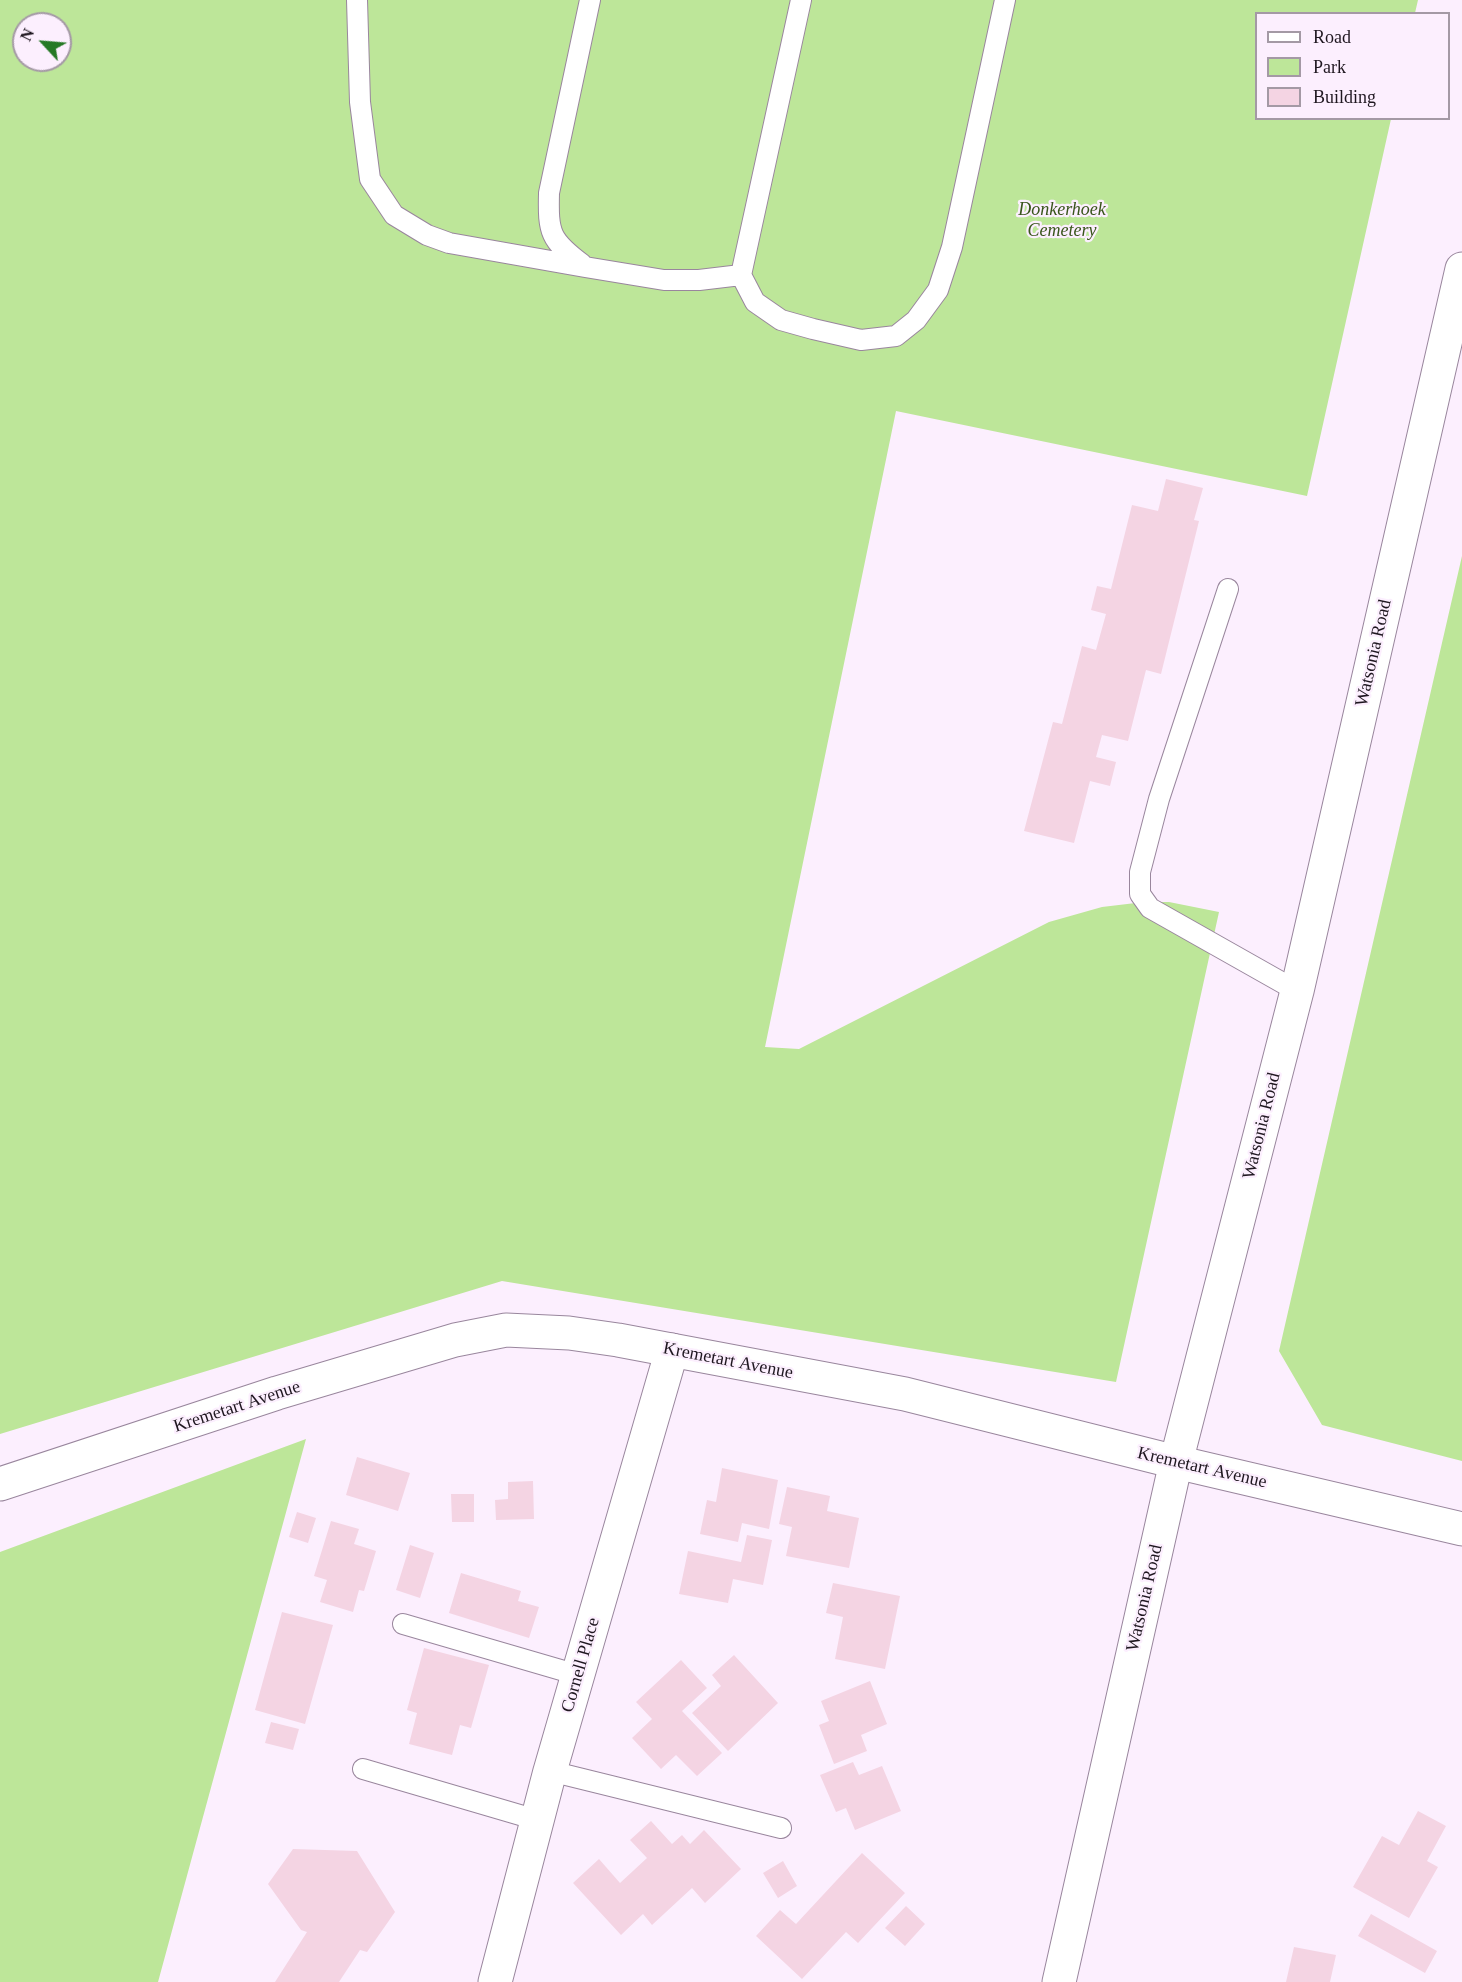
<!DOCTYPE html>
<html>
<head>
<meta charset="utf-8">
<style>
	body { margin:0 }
	#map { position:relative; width:1462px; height:1982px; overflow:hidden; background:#fceffe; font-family:"Times New Roman",serif }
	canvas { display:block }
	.legend { position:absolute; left:1255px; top:12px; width:195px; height:108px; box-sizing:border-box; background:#fceffe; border:2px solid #a499a5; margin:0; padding:8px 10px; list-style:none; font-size:18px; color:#1f1720 }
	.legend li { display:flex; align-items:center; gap:12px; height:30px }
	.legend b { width:30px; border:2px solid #a499a5 }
	.north { position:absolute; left:12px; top:12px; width:60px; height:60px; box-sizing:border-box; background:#fceffe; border:2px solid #a499a5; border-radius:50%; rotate:296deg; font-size:16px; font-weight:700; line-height:24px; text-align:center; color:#1f1720 }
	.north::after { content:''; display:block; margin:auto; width:21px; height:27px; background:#257925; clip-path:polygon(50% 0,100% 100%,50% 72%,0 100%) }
</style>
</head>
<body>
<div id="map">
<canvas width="1462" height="1982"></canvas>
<ul class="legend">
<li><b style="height:8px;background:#fff"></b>Road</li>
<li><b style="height:16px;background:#bde699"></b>Park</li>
<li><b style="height:16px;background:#f4d4e3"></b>Building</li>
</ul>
<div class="north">N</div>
</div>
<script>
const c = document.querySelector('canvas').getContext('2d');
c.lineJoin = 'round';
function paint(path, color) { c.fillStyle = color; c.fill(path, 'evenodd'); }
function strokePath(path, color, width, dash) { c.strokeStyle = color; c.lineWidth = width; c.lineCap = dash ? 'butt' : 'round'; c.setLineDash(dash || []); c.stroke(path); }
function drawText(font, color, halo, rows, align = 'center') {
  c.font = font + ' "Times New Roman",serif'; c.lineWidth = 4.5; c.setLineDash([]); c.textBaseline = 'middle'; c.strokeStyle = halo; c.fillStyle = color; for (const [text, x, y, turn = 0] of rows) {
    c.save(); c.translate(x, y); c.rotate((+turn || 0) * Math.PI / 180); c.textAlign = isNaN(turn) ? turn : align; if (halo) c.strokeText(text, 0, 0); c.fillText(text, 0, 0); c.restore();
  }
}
paint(new Path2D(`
	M 0,0 L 1418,0 L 1415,13 L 1256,14 L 1256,118 L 1391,119 L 1307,496 L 896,411 L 765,1047 L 799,1049 L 1049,922 L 1102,907 L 1144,902 L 1169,902 L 1219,912 L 1116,1382 L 502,1281 L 0,1434 ZM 24,24 L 60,24 L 60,60 L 24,60 Z
	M 1462,556 L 1462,1461 L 1322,1425 L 1279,1351 Z
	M 306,1439 L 158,1982 L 0,1982 L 0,1552 Z`), '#bde699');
paint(new Path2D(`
	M 1166,479 L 1203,488 L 1194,520 L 1199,521 L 1161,674 L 1146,670 L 1128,741 L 1102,735 L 1096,757 L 1116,762 L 1110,786 L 1090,781 L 1074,843 L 1024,831 L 1053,722 L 1062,724 L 1082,646 L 1096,650 L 1106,614 L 1091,610 L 1097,586 L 1111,589 L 1132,505 L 1158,511 Z
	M 357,1457 L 410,1473 L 398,1511 L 346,1495 Z
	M 722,1468 L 778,1480 L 769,1529 L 742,1523 L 738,1542 L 700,1534 L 707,1500 L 716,1502 Z
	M 533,1481 L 534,1519 L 496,1520 L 495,1500 L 508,1499 L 508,1482 Z
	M 787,1487 L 830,1496 L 827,1511 L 859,1518 L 849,1568 L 786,1556 L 792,1527 L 779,1524 Z
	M 451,1494 L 474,1494 L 474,1522 L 452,1522 Z
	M 297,1512 L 316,1518 L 308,1543 L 289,1537 Z
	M 331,1521 L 359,1529 L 354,1544 L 376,1551 L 364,1591 L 359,1590 L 353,1612 L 320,1602 L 327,1580 L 314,1576 Z
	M 747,1535 L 772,1540 L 763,1585 L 733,1579 L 728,1603 L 679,1594 L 688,1551 L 741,1562 Z
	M 410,1545 L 434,1553 L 420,1598 L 396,1590 Z
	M 461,1573 L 521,1591 L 518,1601 L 539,1607 L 529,1638 L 449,1613 Z
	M 833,1583 L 900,1596 L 885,1669 L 835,1659 L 843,1617 L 826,1613 Z
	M 282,1612 L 333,1625 L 305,1724 L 255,1710 Z
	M 424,1648 L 489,1665 L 471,1728 L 460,1725 L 452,1755 L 409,1744 L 417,1713 L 407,1710 Z
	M 734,1655 L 778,1703 L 728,1751 L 692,1713 L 721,1686 L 712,1675 Z
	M 681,1660 L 707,1688 L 682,1711 L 722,1753 L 697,1776 L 676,1755 L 661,1769 L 632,1738 L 652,1719 L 636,1702 Z
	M 870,1681 L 887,1724 L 861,1735 L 867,1751 L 834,1764 L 819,1725 L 829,1721 L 821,1701 Z
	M 271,1722 L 299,1729 L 293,1750 L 265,1743 Z
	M 853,1762 L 859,1775 L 882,1766 L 901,1811 L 855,1830 L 846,1808 L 836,1812 L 820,1775 Z
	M 1418,1811 L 1446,1826 L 1427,1861 L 1438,1867 L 1409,1918 L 1353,1887 L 1382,1836 L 1399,1845 Z
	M 651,1821 L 672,1844 L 682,1835 L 690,1844 L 704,1830 L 741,1869 L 705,1903 L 692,1888 L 652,1925 L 643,1914 L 621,1935 L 573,1883 L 599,1859 L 620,1883 L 647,1858 L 630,1840 Z
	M 293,1849 L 357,1851 L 395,1912 L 367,1952 L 360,1950 L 339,1982 L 275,1982 L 307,1932 L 301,1930 L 268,1884 Z
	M 862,1853 L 905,1893 L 858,1943 L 846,1932 L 802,1979 L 756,1936 L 780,1910 L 796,1924 Z
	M 783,1861 L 797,1886 L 778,1898 L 763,1873 Z
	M 906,1906 L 925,1924 L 905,1946 L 885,1928 Z
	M 1371,1914 L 1437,1951 L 1425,1973 L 1358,1936 Z
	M 1294,1947 L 1336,1955 L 1330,1982 L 1286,1982 Z`), '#f4d4e3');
const service = new Path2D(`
	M 357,0 L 360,102 L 370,179 L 394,215 L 427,235 L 449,243 L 585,267 L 664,280 L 699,280 L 741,275 L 755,302 L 781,320 L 813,329 L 861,340 L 896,336 L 916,320 L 938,290 L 952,247 L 1005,0
	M 582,264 C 550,240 548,233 549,193 L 590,0
	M 741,275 L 801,0
	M 1228,589 L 1159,799 L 1140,872 L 1140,894 L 1150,908 L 1297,991
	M 403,1624 L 578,1675
	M 363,1769 L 537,1820
	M 550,1771 L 781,1828`);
const minor = new Path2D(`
	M 495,1982 L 550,1771 L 672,1350`);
const tertiary = new Path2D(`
	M 0,1484 L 277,1393 L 455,1340 L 506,1330 L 569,1333 L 618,1340 L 905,1394 L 1176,1462 L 1462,1529`);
const secondary = new Path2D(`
	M 1059,1982 L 1176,1462 L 1297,991 L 1462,269`);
strokePath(service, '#99869d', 22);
strokePath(minor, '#99869d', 35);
strokePath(tertiary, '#99869d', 35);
strokePath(secondary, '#99869d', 35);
strokePath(service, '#fff', 20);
strokePath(minor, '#fff', 33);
strokePath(tertiary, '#fff', 33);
strokePath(secondary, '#fff', 33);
drawText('italic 18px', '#39551b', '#fceffe', [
	["Donkerhoek",1062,210],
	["Cemetery",1062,231]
]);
drawText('18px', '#1f1720', '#fceffe', [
	["Watsonia Road",1374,653,-77],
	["Watsonia Road",1262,1126,-76],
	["Kremetart Avenue",728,1361,11],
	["Kremetart Avenue",237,1407,-18],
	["Kremetart Avenue",1202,1468,13],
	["Watsonia Road",1145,1598,-77],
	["Cornell Place",581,1665,-74]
]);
</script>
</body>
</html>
